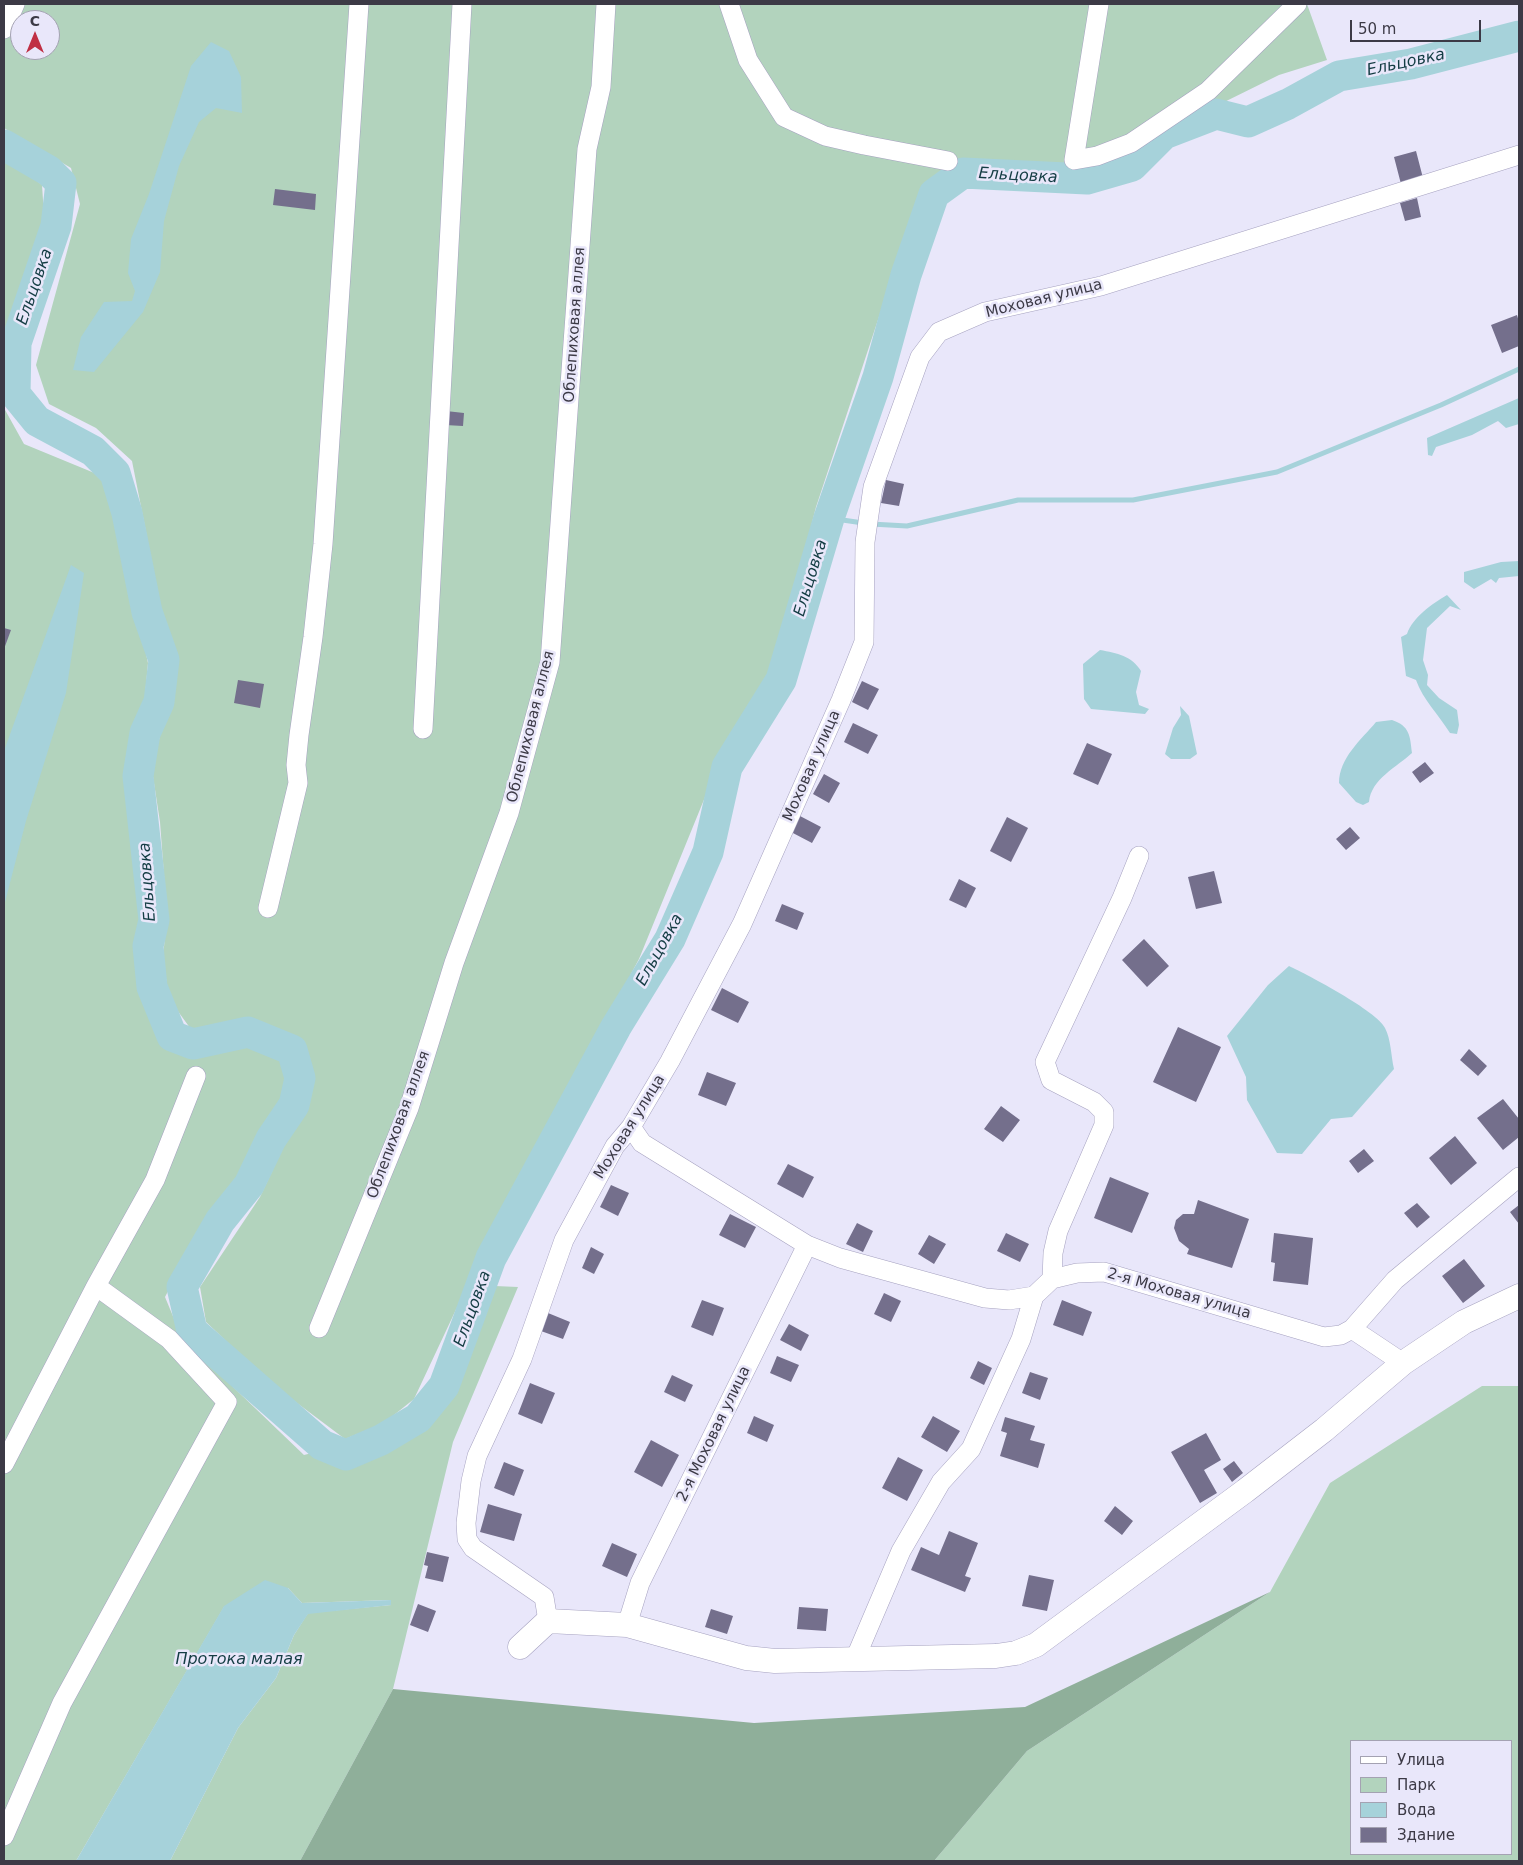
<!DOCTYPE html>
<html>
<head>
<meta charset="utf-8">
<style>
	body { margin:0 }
	#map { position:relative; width:1523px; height:1865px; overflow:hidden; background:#e9e7fa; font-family:"DejaVu Sans",sans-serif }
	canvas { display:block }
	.frame { position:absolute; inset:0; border:5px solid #3c3a46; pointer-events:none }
	.legend { position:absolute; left:1350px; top:1740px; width:162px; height:115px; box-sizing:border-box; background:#e9e7fa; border:1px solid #a4a2b2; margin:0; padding:6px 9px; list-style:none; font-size:15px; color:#3c3a46 }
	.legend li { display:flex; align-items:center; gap:10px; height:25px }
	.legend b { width:25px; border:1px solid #a4a2b2 }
	.north { position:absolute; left:10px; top:10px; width:50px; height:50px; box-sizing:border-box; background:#e9e7fa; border:1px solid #a4a2b2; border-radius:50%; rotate:0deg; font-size:14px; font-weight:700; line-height:20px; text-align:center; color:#3c3a46 }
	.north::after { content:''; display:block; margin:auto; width:18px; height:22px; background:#c02f44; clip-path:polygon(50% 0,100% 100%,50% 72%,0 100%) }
	.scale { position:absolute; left:1350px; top:20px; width:131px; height:22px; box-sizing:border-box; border:2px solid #3c3a46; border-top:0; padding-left:6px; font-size:15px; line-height:18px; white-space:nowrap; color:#3c3a46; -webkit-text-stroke:4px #e9e7fa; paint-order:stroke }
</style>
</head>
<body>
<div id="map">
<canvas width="1523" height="1865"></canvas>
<div class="frame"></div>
<ul class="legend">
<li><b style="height:6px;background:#fff"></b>Улица</li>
<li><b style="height:14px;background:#b2d3bd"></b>Парк</li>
<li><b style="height:14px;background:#a6d2da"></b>Вода</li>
<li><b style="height:14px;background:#746f8c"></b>Здание</li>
</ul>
<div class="north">С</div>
<div class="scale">50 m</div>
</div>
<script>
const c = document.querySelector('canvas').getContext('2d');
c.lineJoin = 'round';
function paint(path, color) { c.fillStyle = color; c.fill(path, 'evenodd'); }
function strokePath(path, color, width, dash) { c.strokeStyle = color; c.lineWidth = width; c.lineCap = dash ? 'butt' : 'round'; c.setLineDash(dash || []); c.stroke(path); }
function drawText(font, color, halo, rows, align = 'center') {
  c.font = font + ' "DejaVu Sans",sans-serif'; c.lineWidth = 5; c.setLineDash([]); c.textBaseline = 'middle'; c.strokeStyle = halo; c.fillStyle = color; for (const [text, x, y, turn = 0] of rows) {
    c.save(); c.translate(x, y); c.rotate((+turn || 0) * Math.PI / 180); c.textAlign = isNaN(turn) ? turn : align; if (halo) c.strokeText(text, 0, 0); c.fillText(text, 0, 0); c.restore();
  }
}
paint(new Path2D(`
	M 4,4 L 1307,4 L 1327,60 L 1279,75 L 1202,113 L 1068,166 L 961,162 L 921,190 L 816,507 L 775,667 L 723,753 L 639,959 L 498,1220 L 414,1399 L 384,1423 L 345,1439 L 273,1385 L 206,1322 L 200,1287 L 260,1197 L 315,1080 L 297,1038 L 246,1018 L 193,1032 L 169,999 L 163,957 L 167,915 L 160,822 L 152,770 L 177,662 L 162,613 L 132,461 L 96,428 L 49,404 L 36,365 L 80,204 L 71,168 L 4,128 ZM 20,20 L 50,20 L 50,50 L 20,50 Z
	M 4,156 L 42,185 L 44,215 L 10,333 L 4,403 Z
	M 4,408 L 24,444 L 109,479 L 148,663 L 144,707 L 132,773 L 141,937 L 145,984 L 150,1004 L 171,1048 L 191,1057 L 248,1043 L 285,1059 L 293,1078 L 285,1101 L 267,1127 L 228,1192 L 193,1243 L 165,1297 L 182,1338 L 304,1455 L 375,1437 L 442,1383 L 495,1286 L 518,1287 L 453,1442 L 393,1689 L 300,1861 L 170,1861 L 238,1728 L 276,1678 L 294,1635 L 308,1613 L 391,1605 L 391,1600 L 302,1603 L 288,1588 L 224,1607 L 76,1861 L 4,1861 Z
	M 1482,1386 L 1519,1386 L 1519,1861 L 934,1861 L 1027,1751 L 1270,1592 L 1330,1483 ZM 1352,1741 L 1512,1741 L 1512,1854 L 1352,1854 Z`), '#b2d3bd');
paint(new Path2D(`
	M 1270,1592 L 1027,1751 L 934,1861 L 300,1861 L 393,1689 L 754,1723 L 1025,1707 Z`), '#8faf9a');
paint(new Path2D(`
	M 211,42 L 229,51 L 241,77 L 242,113 L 216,108 L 199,122 L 179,166 L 164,221 L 160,272 L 143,312 L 94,372 L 73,370 L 81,337 L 104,302 L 132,301 L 135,291 L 128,273 L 131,239 L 149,194 L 191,66 Z
	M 1519,398 L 1519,424 L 1506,428 L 1498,421 L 1472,435 L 1436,447 L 1432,456 L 1428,455 L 1427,438 Z
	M 1519,561 L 1519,576 L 1499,578 L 1496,583 L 1491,579 L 1474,589 L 1464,582 L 1464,572 L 1501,562 Z
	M 71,565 L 84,573 L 66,693 L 26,821 L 4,906 L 4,751 Z
	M 1447,595 L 1461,610 L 1450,606 L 1427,628 L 1423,660 L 1428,675 L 1427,685 L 1439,698 L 1457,710 L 1459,725 L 1457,734 L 1450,733 C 1439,715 1423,700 1416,680 L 1406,676 L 1401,637 L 1407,634 C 1413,617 1432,604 1447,595 Z
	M 1100,650 C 1117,653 1132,656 1141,671 L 1136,692 L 1139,705 L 1149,709 L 1145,714 L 1091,709 L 1084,699 L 1083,664 Z
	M 1180,706 L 1189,716 L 1197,754 L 1190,759 L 1171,759 L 1165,754 L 1173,728 L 1181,715 Z
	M 1392,720 C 1410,726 1410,736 1412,753 C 1397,767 1371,779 1369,802 L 1363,805 L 1356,802 L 1339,783 C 1339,758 1361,740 1376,722 Z
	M 1289,966 C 1308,975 1377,1011 1385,1028 C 1391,1039 1391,1056 1394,1069 L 1352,1117 L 1331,1119 L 1302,1154 L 1277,1153 L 1247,1100 L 1246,1077 L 1227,1036 L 1268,985 Z
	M 265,1580 L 288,1588 L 302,1603 L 391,1600 L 391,1605 L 308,1614 L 294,1635 L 276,1678 L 238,1728 L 170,1861 L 76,1861 L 224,1606 Z`), '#a6d2da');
strokePath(new Path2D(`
	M 829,518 L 863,523
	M 871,524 L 907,526 L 1018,500 L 1133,500 L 1277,472 L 1441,405 L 1519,369`), '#a6d2da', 5);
strokePath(new Path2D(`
	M 4,145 L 49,171 L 61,183 L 56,226 L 16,343 L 15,394 L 37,421 L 93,451 L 115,473 L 127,513 L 147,612 L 164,660 L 159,702 L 145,733 L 138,776 L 154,920 L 148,946 L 152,987 L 172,1036 L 193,1044 L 248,1032 L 292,1050 L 300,1078 L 294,1105 L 271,1139 L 249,1185 L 220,1221 L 182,1287 L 192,1331 L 322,1445 L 346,1455 L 381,1440 L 418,1418 L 444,1386 L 491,1258 L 616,1027 L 670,939 L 708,852 L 727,767 L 781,680 L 829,518 L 878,377 L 906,275 L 934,194 L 963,173 L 1087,179 L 1132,166 L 1164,134 L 1216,114 L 1248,122 L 1288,104 L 1339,76 L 1411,64 L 1519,36`), '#a6d2da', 31);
paint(new Path2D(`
	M 1416,151 L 1423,178 L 1401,184 L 1394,157 Z
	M 275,189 L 316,194 L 315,210 L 273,205 Z
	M 1417,198 L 1421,217 L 1405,221 L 1400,203 Z
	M 1517,315 L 1519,322 L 1519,346 L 1502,353 L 1491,325 Z
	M 446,411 L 464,413 L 463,426 L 445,425 Z
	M 886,480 L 904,484 L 899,506 L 881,503 Z
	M 4,628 L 11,630 L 4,649 Z
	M 238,680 L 264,684 L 260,708 L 234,703 Z
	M 862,681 L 879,689 L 868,710 L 852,702 Z
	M 853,723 L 878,735 L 868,754 L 844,742 Z
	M 1087,743 L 1112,754 L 1098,785 L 1073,774 Z
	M 1425,762 L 1434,773 L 1420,783 L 1412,772 Z
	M 824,774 L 840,783 L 829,803 L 813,794 Z
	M 800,816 L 821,827 L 812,843 L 791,832 Z
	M 1007,817 L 1028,828 L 1011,862 L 990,851 Z
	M 1350,827 L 1360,838 L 1346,850 L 1336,839 Z
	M 1214,871 L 1222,903 L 1196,909 L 1188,877 Z
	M 959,879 L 976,888 L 966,908 L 949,900 Z
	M 782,904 L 804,913 L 797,930 L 775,921 Z
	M 1144,939 L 1169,966 L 1147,987 L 1122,960 Z
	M 722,988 L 749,1002 L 738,1023 L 711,1010 Z
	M 1178,1027 L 1221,1047 L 1196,1102 L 1153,1082 Z
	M 1469,1049 L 1487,1066 L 1478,1076 L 1460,1060 Z
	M 707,1072 L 736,1083 L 726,1106 L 698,1095 Z
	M 1503,1099 L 1519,1119 L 1519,1137 L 1503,1150 L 1477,1118 Z
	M 1001,1106 L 1020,1120 L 1003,1142 L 984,1129 Z
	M 1455,1136 L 1477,1163 L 1451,1185 L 1429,1158 Z
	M 1364,1149 L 1374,1161 L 1358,1173 L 1349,1161 Z
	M 788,1164 L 814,1177 L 803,1198 L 777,1184 Z
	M 1110,1177 L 1149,1193 L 1132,1233 L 1094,1218 Z
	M 611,1185 L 629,1193 L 618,1216 L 600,1207 Z
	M 1198,1200 L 1249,1219 L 1232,1268 L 1187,1254 L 1189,1249 L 1179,1241 L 1174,1228 L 1176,1220 L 1183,1214 L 1194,1214 Z
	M 1417,1203 L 1430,1217 L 1417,1228 L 1404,1213 Z
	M 1519,1205 L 1519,1224 L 1510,1212 Z
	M 730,1214 L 756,1227 L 745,1248 L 719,1235 Z
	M 857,1223 L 873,1231 L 863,1252 L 846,1244 Z
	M 1006,1233 L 1029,1244 L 1020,1262 L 997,1251 Z
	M 1274,1233 L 1313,1238 L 1308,1285 L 1273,1281 L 1275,1263 L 1271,1262 Z
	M 929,1235 L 946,1244 L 934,1264 L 918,1254 Z
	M 591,1247 L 604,1254 L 594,1274 L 582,1268 Z
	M 1464,1259 L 1485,1286 L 1463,1303 L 1442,1276 Z
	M 884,1293 L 901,1301 L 891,1322 L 874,1314 Z
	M 702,1300 L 724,1308 L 713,1336 L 691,1327 Z
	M 1062,1300 L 1092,1312 L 1083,1336 L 1053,1325 Z
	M 548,1313 L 570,1322 L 563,1339 L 541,1331 Z
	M 789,1324 L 809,1335 L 801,1351 L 780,1340 Z
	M 777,1356 L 799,1365 L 791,1382 L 770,1373 Z
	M 978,1361 L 992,1368 L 984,1385 L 970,1378 Z
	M 1030,1372 L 1048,1378 L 1040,1400 L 1022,1393 Z
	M 672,1375 L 693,1385 L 685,1402 L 664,1392 Z
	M 530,1383 L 555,1393 L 542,1424 L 518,1414 Z
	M 754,1416 L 774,1425 L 767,1442 L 747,1433 Z
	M 933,1416 L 960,1431 L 947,1452 L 921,1437 Z
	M 1005,1417 L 1035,1426 L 1030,1440 L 1045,1444 L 1038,1468 L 1000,1456 L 1007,1433 L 1001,1431 Z
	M 1206,1433 L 1221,1460 L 1204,1470 L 1217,1493 L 1200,1503 L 1171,1452 Z
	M 651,1440 L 679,1455 L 662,1487 L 634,1472 Z
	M 898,1457 L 923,1470 L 907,1501 L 882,1488 Z
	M 1234,1461 L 1243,1473 L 1232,1482 L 1223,1469 Z
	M 504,1462 L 524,1470 L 514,1496 L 494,1488 Z
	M 488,1504 L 522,1514 L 514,1541 L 480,1532 Z
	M 1115,1506 L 1133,1521 L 1122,1535 L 1104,1521 Z
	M 949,1531 L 978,1543 L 965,1576 L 971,1578 L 965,1592 L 911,1570 L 921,1547 L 939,1555 Z
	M 612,1543 L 637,1554 L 627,1577 L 602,1566 Z
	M 427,1552 L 449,1557 L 443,1582 L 425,1578 L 428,1566 L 424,1565 Z
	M 1029,1575 L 1054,1580 L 1047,1611 L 1022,1606 Z
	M 418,1604 L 436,1611 L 428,1632 L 410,1625 Z
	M 799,1607 L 828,1609 L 826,1631 L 797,1629 Z
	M 711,1609 L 733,1616 L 727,1634 L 705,1627 Z`), '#746f8c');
const minor = new Path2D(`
	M 729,4 L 748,60 L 784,117 L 825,136 L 864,145 L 948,161
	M 1099,4 L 1074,160 L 1097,156 L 1131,143 L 1208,91 L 1297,4
	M 4,29 L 15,4
	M 423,729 L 462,4
	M 268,908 L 298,783 L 296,765 L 299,735 L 313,637 L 323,544 L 359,4
	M 631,1127 L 642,1143 L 807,1245 L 840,1258 L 985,1298 L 1009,1300 L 1034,1296 L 1052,1279 L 1077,1273 L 1104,1272 L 1324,1337 L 1341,1335 L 1352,1329 L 1395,1280 L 1519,1177
	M 1052,1279 L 1053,1253 L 1058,1231 L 1104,1125 L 1104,1112 L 1094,1102 L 1051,1080 L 1045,1062 L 1122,898 L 1139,856
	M 319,1328 L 409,1108 L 454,963 L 509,813 L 550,662 L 587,149 L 601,87 L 606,4
	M 1352,1329 L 1403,1363
	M 4,1464 L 96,1286 L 155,1180 L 196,1076
	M 548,1621 L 544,1597 L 473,1548 L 467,1539 L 466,1523 L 471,1481 L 477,1456 L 522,1359 L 564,1240 L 615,1146 L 631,1127 L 670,1061 L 742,924 L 841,700 L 864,642 L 865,542 L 873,487 L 920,357 L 939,332 L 985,312 L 1101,286 L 1519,155
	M 627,1625 L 640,1583 L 807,1245
	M 855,1659 L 901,1551 L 941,1482 L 971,1449 L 1021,1339 L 1034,1296
	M 4,1836 L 62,1703 L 227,1402 L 169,1339 L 96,1286`);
const tertiary = new Path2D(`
	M 520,1647 L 548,1621 L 627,1625 L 746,1658 L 775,1661 L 996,1656 L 1016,1653 L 1036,1645 L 1245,1491 L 1324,1430 L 1403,1363 L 1464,1322 L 1519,1296`);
strokePath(minor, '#a6a2c0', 20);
strokePath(tertiary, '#a6a2c0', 25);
strokePath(minor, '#fff', 19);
strokePath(tertiary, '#fff', 24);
drawText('15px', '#3c3a46', '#e9e7fa', [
	["Моховая улица",1044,299,-14],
	["Облепиховая аллея",575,325,-86],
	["Облепиховая аллея",531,727,-76],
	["Моховая улица",812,766,-66],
	["Облепиховая аллея",399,1125,-70],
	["Моховая улица",630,1127,-58],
	["2-я Моховая улица",1179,1294,16],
	["2-я Моховая улица",714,1434,-64]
]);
drawText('italic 16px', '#143d44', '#e9e7fa', [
	["Ельцовка",1406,63,-12],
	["Ельцовка",1018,176,3],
	["Ельцовка",35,287,-71],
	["Ельцовка",811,578,-73],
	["Ельцовка",148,882,-94],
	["Ельцовка",660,950,-61],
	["Ельцовка",473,1309,-70],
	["Протока малая",239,1660]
]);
</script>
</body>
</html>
